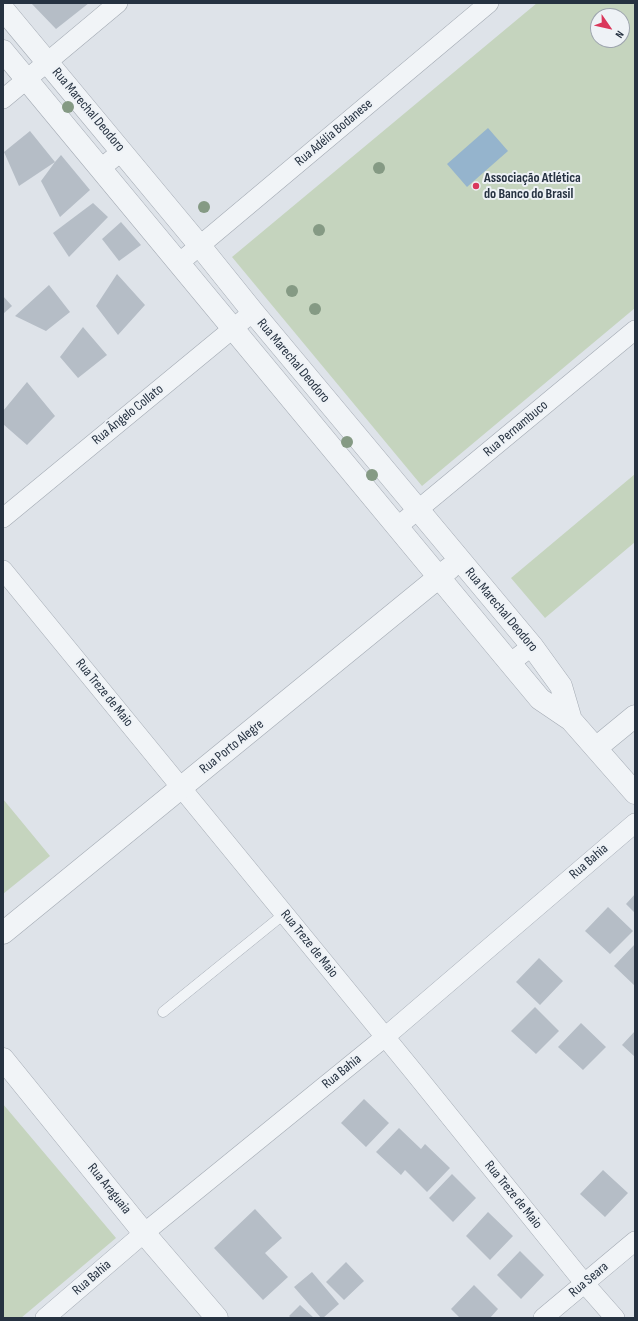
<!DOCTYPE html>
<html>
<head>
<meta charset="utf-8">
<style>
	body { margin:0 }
	#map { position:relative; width:638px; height:1321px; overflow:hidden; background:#dee3e9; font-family:"Sofia Sans Condensed",sans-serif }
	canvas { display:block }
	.frame { position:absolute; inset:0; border:4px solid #263241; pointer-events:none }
	.north { position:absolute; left:590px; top:8px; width:40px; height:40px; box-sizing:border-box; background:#eef2f6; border:1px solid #9ea5ae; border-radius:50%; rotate:124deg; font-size:11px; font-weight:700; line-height:16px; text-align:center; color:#263241 }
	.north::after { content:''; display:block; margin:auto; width:14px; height:18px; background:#da375b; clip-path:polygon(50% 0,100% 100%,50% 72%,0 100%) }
</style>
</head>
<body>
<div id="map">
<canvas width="638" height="1321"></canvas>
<div class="frame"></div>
<div class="north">N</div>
</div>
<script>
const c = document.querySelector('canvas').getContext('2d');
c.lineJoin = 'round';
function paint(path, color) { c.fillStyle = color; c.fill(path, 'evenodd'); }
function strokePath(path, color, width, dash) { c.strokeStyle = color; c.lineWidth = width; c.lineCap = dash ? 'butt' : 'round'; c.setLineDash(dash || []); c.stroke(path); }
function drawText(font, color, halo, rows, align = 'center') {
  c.font = font + ' "Sofia Sans Condensed",sans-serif'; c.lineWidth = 4; c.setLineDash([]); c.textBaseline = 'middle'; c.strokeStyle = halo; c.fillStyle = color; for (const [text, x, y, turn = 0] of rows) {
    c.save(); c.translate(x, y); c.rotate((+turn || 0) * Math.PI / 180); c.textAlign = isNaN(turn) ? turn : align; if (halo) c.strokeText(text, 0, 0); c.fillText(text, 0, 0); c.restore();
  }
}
paint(new Path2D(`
	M 537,3 L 635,3 L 635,308 L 422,486 L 232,257 ZM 598,16 L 622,16 L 622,40 L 598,40 Z
	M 635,474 L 635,542 L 545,618 L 511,578 Z
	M 3,799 L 50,856 L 3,894 Z
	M 3,1104 L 116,1238 L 21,1318 L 3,1318 Z`), '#c5d4be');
paint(new Path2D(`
	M 488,128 L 508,151 L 467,187 L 447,164 Z`), '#95b4cd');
paint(new Path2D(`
	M 31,3 L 89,3 L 56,29 Z
	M 30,131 L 55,162 L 61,155 L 90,190 L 60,217 L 41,181 L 55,162 L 19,186 L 4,152 Z
	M 93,203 L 108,217 L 69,257 L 53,233 Z
	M 121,222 L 141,245 L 119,261 L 102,239 Z
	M 117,274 L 145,305 L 118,335 L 96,306 Z
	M 49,285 L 70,312 L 46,331 L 15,316 Z
	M 3,296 L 12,306 L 3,314 Z
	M 83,327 L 107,355 L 78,378 L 60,357 Z
	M 27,382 L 55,416 L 27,445 L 3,424 L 3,411 Z
	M 635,894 L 635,913 L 626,904 Z
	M 608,907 L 633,931 L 610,954 L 585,931 Z
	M 635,944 L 635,986 L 614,966 Z
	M 539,958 L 563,981 L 540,1005 L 516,982 Z
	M 535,1007 L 559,1031 L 536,1054 L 511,1031 Z
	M 581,1023 L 606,1047 L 583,1070 L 558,1047 Z
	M 635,1031 L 635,1057 L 622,1045 Z
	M 364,1099 L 389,1123 L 366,1147 L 341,1123 Z
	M 399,1128 L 421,1149 L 425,1144 L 450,1168 L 427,1192 L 405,1170 L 401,1175 L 376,1152 Z
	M 603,1170 L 628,1193 L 605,1217 L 580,1194 Z
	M 452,1174 L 476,1198 L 453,1222 L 429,1198 Z
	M 255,1209 L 282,1238 L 265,1253 L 288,1277 L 263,1300 L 214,1248 Z
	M 488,1212 L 513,1236 L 490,1260 L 466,1236 Z
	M 520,1251 L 544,1275 L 521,1299 L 497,1275 Z
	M 346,1262 L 364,1281 L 344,1300 L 326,1282 Z
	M 312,1272 L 339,1304 L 323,1318 L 321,1318 L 294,1287 Z
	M 474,1285 L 498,1309 L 490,1318 L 460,1318 L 451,1309 Z
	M 300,1305 L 314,1318 L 291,1318 L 289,1316 Z`), '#b5bdc6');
const service = new Path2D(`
	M 163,1012 L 284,914`);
const minor = new Path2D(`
	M 3,99 L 118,3
	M 100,169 L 122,151
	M 179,263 L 489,3
	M 3,518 L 253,312
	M 397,527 L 635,330
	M 3,570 L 413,1071 L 585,1284 L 615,1318
	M 510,663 L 532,646
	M 45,1318 L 144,1233 L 385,1037 L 635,823
	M 543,1318 L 635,1241`);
const tertiary = new Path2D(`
	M 3,9 L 200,246 L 253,312 L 532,646 L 561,686 L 571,720
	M 3,51 L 510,663 L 540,699 L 571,720 L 635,793
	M 596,748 L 635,716
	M 3,933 L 450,568
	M 3,1059 L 144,1233 L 217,1318`);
strokePath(service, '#a3aab3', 11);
strokePath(minor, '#a3aab3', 20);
strokePath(tertiary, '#a3aab3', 23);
strokePath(service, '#f1f4f7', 10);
strokePath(minor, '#f1f4f7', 19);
strokePath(tertiary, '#f1f4f7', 22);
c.fillStyle = '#859a84';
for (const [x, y] of [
	[68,107],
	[379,168],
	[204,207],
	[319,230],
	[292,291],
	[315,309],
	[347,442],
	[372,475]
]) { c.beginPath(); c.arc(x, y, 6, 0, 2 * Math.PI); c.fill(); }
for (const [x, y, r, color] of [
	[476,186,4,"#da375b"]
]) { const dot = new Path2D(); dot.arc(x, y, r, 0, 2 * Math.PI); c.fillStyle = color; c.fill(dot); strokePath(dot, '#eef2f6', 1.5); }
drawText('14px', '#263241', '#eef2f6', [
	["Rua Marechal Deodoro",88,110,50],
	["Rua Adélia Bodanese",334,133,-40],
	["Rua Marechal Deodoro",293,361,50],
	["Rua Ângelo Collato",128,415,-39],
	["Rua Pernambuco",516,429,-40],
	["Rua Marechal Deodoro",501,610,50],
	["Rua Treze de Maio",104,693,51],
	["Rua Porto Alegre",232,747,-39],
	["Rua Bahia",589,862,-41],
	["Rua Treze de Maio",309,944,51],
	["Rua Bahia",342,1072,-39],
	["Rua Araguaia",109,1189,51],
	["Rua Treze de Maio",513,1195,51],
	["Rua Bahia",92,1278,-41],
	["Rua Seara",589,1280,-40]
]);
drawText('bold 14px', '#263241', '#eef2f6', [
	["Associação Atlética",484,178],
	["do Banco do Brasil",484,194]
], 'left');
</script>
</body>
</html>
